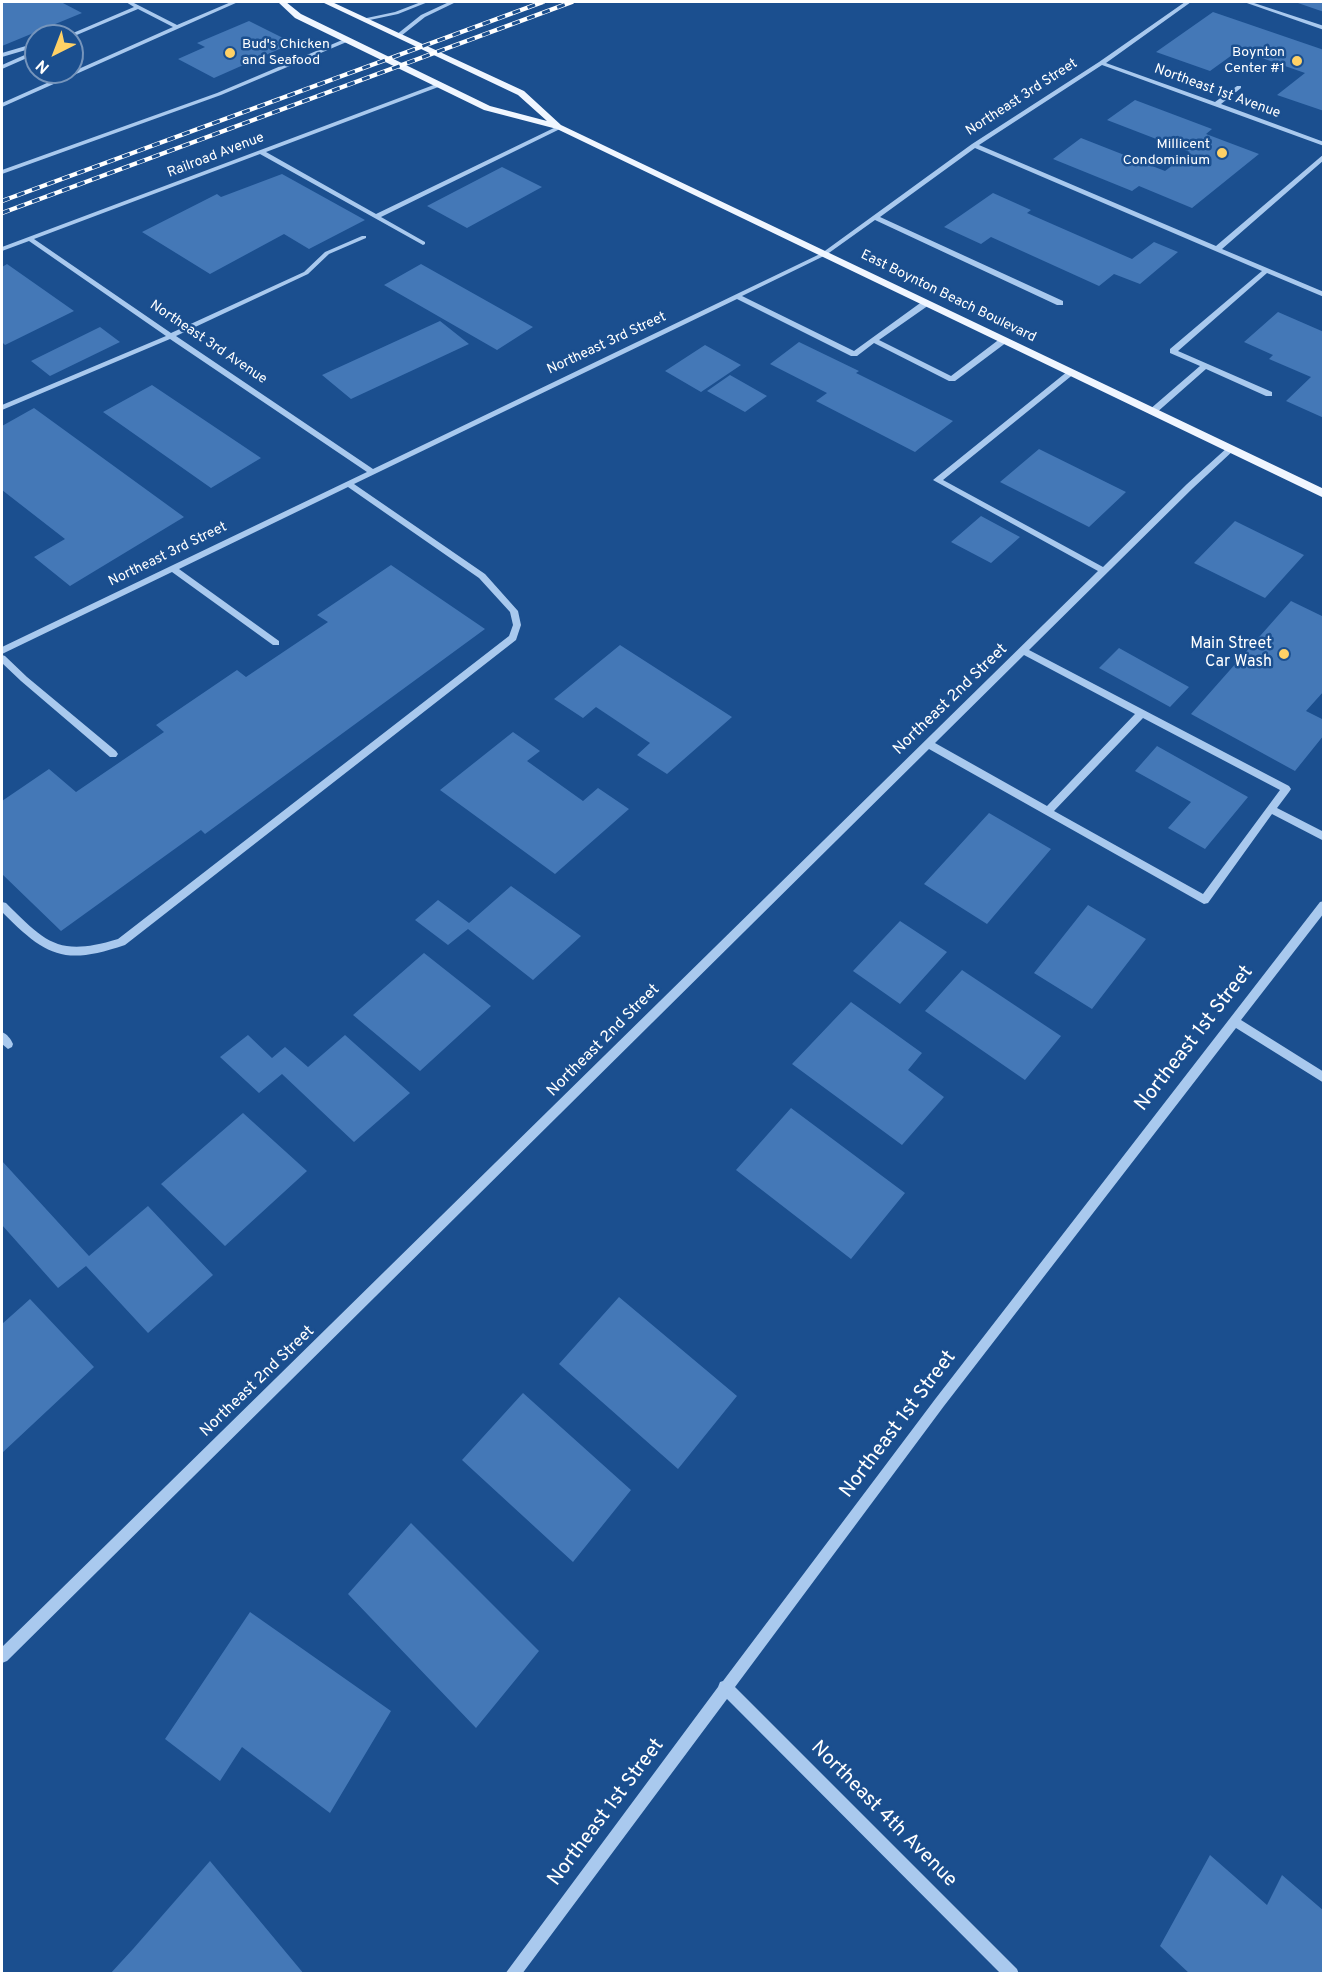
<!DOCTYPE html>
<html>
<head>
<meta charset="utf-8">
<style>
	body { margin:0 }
	#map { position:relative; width:1325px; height:1975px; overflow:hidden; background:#1b4f8f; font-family:Overpass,sans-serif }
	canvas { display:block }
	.frame { position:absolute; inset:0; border:3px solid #fff; pointer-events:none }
	.north { position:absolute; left:24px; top:24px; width:60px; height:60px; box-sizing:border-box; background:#1b4f8f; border:2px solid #7695bc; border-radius:50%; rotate:222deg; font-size:16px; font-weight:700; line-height:24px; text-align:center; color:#fff }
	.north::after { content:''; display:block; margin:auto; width:21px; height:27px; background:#ffd166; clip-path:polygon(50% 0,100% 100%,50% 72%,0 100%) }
</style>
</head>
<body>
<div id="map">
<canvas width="1325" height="1975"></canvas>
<div class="frame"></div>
<div class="north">N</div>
</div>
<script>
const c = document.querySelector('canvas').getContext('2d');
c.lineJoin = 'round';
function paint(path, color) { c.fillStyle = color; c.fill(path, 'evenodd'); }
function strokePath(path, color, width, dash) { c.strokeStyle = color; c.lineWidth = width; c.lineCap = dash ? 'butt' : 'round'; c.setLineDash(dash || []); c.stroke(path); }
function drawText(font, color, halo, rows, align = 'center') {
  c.font = font + ' Overpass,sans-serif'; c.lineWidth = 5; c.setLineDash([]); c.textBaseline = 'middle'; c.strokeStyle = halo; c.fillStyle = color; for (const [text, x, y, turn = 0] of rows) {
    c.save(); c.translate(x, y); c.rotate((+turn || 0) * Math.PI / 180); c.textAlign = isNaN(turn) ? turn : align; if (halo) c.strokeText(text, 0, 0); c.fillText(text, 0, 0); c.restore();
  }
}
paint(new Path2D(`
	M 2,2 L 61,2 L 82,13 L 2,46 Z
	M 1295,2 L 1324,2 L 1324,12 Z
	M 1213,12 L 1324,50 L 1324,111 L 1277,95 L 1305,73 L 1239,50 L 1210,71 L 1156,52 Z
	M 249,21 L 293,43 L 214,78 L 178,59 L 205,47 L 197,43 Z
	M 1135,100 L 1212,129 L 1206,134 L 1259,154 L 1192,208 L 1139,186 L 1132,191 L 1053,159 L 1081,138 L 1165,171 L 1190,152 L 1107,120 Z
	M 502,167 L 542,187 L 467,228 L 427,206 Z
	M 282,174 L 365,220 L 309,249 L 284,234 L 210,274 L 142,232 L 217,194 L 221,197 Z
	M 993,193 L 1031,210 L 1027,213 L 1132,259 L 1154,242 L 1178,252 L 1140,284 L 1114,274 L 1099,286 L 991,237 L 981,244 L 944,227 Z
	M 7,264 L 74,311 L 5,345 L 2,342 L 2,267 Z
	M 421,264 L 533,327 L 497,350 L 384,285 Z
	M 1278,312 L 1324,332 L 1324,418 L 1286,401 L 1311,377 L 1269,359 L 1273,355 L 1244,342 Z
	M 440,321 L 469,344 L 351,399 L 322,375 Z
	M 100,327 L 120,342 L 50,376 L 31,361 Z
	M 799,342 L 859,371 L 856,373 L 953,421 L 915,452 L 816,401 L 827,393 L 770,364 Z
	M 705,345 L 741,365 L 701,392 L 665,371 Z
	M 730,375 L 767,396 L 745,412 L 707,391 Z
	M 152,385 L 261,458 L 211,488 L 103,412 Z
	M 34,408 L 184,517 L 70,586 L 34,557 L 65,539 L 2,490 L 2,426 Z
	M 1039,449 L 1126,492 L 1089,527 L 1000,482 Z
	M 981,516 L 1020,537 L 991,563 L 951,542 Z
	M 1235,521 L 1304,555 L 1265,598 L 1194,563 Z
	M 391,565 L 485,629 L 205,834 L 201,830 L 61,931 L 2,874 L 2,801 L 49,769 L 76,792 L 164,732 L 156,725 L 237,670 L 246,677 L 328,622 L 317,615 Z
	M 1291,601 L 1324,617 L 1324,691 L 1306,711 L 1324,720 L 1324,735 L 1295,771 L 1191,714 Z
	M 620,645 L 732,717 L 667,774 L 637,755 L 650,743 L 596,707 L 583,718 L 554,699 Z
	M 1119,648 L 1189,687 L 1170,707 L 1099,668 Z
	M 513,732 L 540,751 L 527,761 L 583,801 L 598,788 L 629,809 L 555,874 L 440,790 Z
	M 1157,746 L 1248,797 L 1205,849 L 1168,828 L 1191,802 L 1135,771 Z
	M 989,813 L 1051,849 L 987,924 L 924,884 Z
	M 511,886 L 581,936 L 533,980 L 468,929 L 448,945 L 415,920 L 438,900 L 469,923 Z
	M 1088,905 L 1146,939 L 1092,1009 L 1034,973 Z
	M 900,921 L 947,952 L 900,1004 L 853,971 Z
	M 424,953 L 491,1006 L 420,1071 L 353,1015 Z
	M 962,970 L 1061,1036 L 1025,1080 L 925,1011 Z
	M 851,1002 L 922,1053 L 908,1070 L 944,1097 L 902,1145 L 792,1064 Z
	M 248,1035 L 272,1058 L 285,1047 L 308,1067 L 345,1035 L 410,1093 L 354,1142 L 282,1074 L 259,1093 L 220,1057 Z
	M 791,1108 L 905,1193 L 851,1259 L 736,1170 Z
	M 243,1113 L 307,1171 L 225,1246 L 161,1184 Z
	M 2,1161 L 89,1256 L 148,1206 L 213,1275 L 148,1333 L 86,1266 L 58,1288 L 2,1225 Z
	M 619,1297 L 737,1396 L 678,1469 L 559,1364 Z
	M 30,1299 L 94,1367 L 2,1453 L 2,1324 Z
	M 523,1393 L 631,1490 L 573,1562 L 462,1460 Z
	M 411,1523 L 539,1651 L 476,1728 L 348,1594 Z
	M 250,1612 L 391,1711 L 330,1813 L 242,1747 L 220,1781 L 165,1739 Z
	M 1210,1855 L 1267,1905 L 1282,1875 L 1324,1911 L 1324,1974 L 1190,1974 L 1160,1946 Z
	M 210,1861 L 304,1974 L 110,1974 L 133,1949 Z`), '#4478b7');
paint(new Path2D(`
	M 126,2 L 132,2 L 177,25 L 231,2 L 238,2 L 2,107 L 2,103 L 173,27 L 138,9 L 72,37 L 66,36 L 134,7 Z
	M 421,2 L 428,2 L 398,14 L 365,21 L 362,19 L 395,12 Z
	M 449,2 L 456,2 L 425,17 L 401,36 L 396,35 L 421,15 Z
	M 1185,2 L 1191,2 L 1106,63 L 1215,102 L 1237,86 L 1241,86 L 1241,88 L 1221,104 L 1324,142 L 1324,146 L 1102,65 L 979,145 L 1216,246 L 1324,154 L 1324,160 L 1222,249 L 1324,292 L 1324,297 L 1267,273 L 1178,351 L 1272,392 L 1272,396 L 1266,396 L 1206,369 L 1155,414 L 1149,414 L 1149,410 L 1200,366 L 1170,353 L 1170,349 L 1262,271 L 975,148 L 880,217 L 1063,301 L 1063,305 L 1057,305 L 875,220 L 826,255 L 742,296 L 854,351 L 923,301 L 929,301 L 929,305 L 879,340 L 951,376 L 1001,338 L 1007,338 L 1007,342 L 955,381 L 949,381 L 874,343 L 857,356 L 851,356 L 737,299 L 354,484 L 485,574 L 518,611 L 521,625 L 516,640 L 125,945 C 63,966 46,956 2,912 L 2,902 L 6,903 C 46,943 59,957 118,939 L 509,636 L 513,625 L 510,612 L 479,578 L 348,487 L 179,569 L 279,641 L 279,645 L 273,645 L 172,572 L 2,654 L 2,647 L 367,472 L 170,339 L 2,410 L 2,405 L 166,336 L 29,241 L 2,251 L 2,247 L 439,83 L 441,84 L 441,86 L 266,152 L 376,214 L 558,126 L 562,126 L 562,128 L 381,217 L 425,242 L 425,244 L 423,245 L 260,154 L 34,239 L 171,333 L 304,272 L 325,252 L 362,236 L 366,236 L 366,238 L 329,254 L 308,274 L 176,336 L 373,469 L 822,253 L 972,144 L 1099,62 Z
	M 1244,2 L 1251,2 L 1324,26 L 1324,30 Z
	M 347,38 L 350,40 L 349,41 L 221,95 L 2,174 L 2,170 L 217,93 Z
	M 36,43 L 36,47 L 2,57 L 2,53 Z
	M 36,50 L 36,54 L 2,69 L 2,65 Z
	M 1068,371 L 1075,373 L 943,480 L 1103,567 L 1187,484 L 1228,447 L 1231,446 L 1235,449 L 1193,488 L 1029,650 L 1289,786 L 1291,789 L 1289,792 L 1277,808 L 1324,832 L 1324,841 L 1272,814 L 1208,903 L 1204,904 L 929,749 L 7,1661 L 2,1663 L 2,1647 L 1098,571 L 933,480 ZM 1024,655 L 1135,714 L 1047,806 L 935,743 ZM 1143,718 L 1280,790 L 1203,894 L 1054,811 Z
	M 2,655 L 5,656 L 27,677 L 116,751 L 118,754 L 116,757 L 110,757 L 21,681 L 2,663 Z
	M 1324,901 L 1324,913 L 1241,1020 L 1324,1072 L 1324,1083 L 1236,1028 L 944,1406 L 735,1687 L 1017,1969 L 1019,1974 L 1001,1974 L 727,1699 L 522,1974 L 505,1974 L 718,1687 L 720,1682 L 723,1681 L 936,1398 L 1320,902 Z
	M 2,1032 C 7,1034 11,1039 13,1044 L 12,1047 L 8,1049 L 2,1044 Z`), '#a9c9ee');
paint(new Path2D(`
	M 278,2 L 286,2 L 301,14 L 490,106 L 547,121 L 518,95 L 322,2 L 332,2 L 524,91 L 561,125 L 1324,489 L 1324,498 L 557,129 L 484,110 L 295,18 Z`), '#f0f6ff');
const rail = new Path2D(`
	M 2,201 L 543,2
	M 2,213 L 572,2`);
strokePath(rail, '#fff', 4.5);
strokePath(rail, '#1b4f8f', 3, [8]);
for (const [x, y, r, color] of [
	[230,53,6,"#ffd166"],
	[1297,61,6,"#ffd166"],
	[1222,153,6,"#ffd166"],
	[1284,654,6,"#ffd166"]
]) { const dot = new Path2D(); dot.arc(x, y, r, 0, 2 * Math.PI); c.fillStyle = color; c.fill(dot); strokePath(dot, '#1b4f8f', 2); }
drawText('14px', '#fff', '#1b4f8f', [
	["Bud's Chicken",242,45,"left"],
	["and Seafood",242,61,"left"],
	["Boynton",1285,53],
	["Center #1",1285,69],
	["Millicent",1210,145],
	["Condominium",1210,161]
], 'right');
drawText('14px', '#fff', '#1b4f8f', [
	["Northeast 1st Avenue",1217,92,20],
	["Northeast 3rd Street",1022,98,-33],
	["Railroad Avenue",216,156,-21],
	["East Boynton Beach Boulevard",948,297,26],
	["Northeast 3rd Avenue",208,343,34],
	["Northeast 3rd Street",607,344,-25],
	["Northeast 3rd Street",168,555,-26]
]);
drawText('16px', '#fff', '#1b4f8f', [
	["Main Street",1272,645],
	["Car Wash",1272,663]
], 'right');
drawText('16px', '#fff', '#1b4f8f', [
	["Northeast 2nd Street",951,700,-44],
	["Northeast 2nd Street",604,1041,-45],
	["Northeast 2nd Street",258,1382,-44]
]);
drawText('20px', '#fff', '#1b4f8f', [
	["Northeast 1st Street",1195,1039,-52],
	["Northeast 1st Street",899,1425,-53],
	["Northeast 1st Street",607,1813,-53],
	["Northeast 4th Avenue",883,1815,45]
]);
</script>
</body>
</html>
